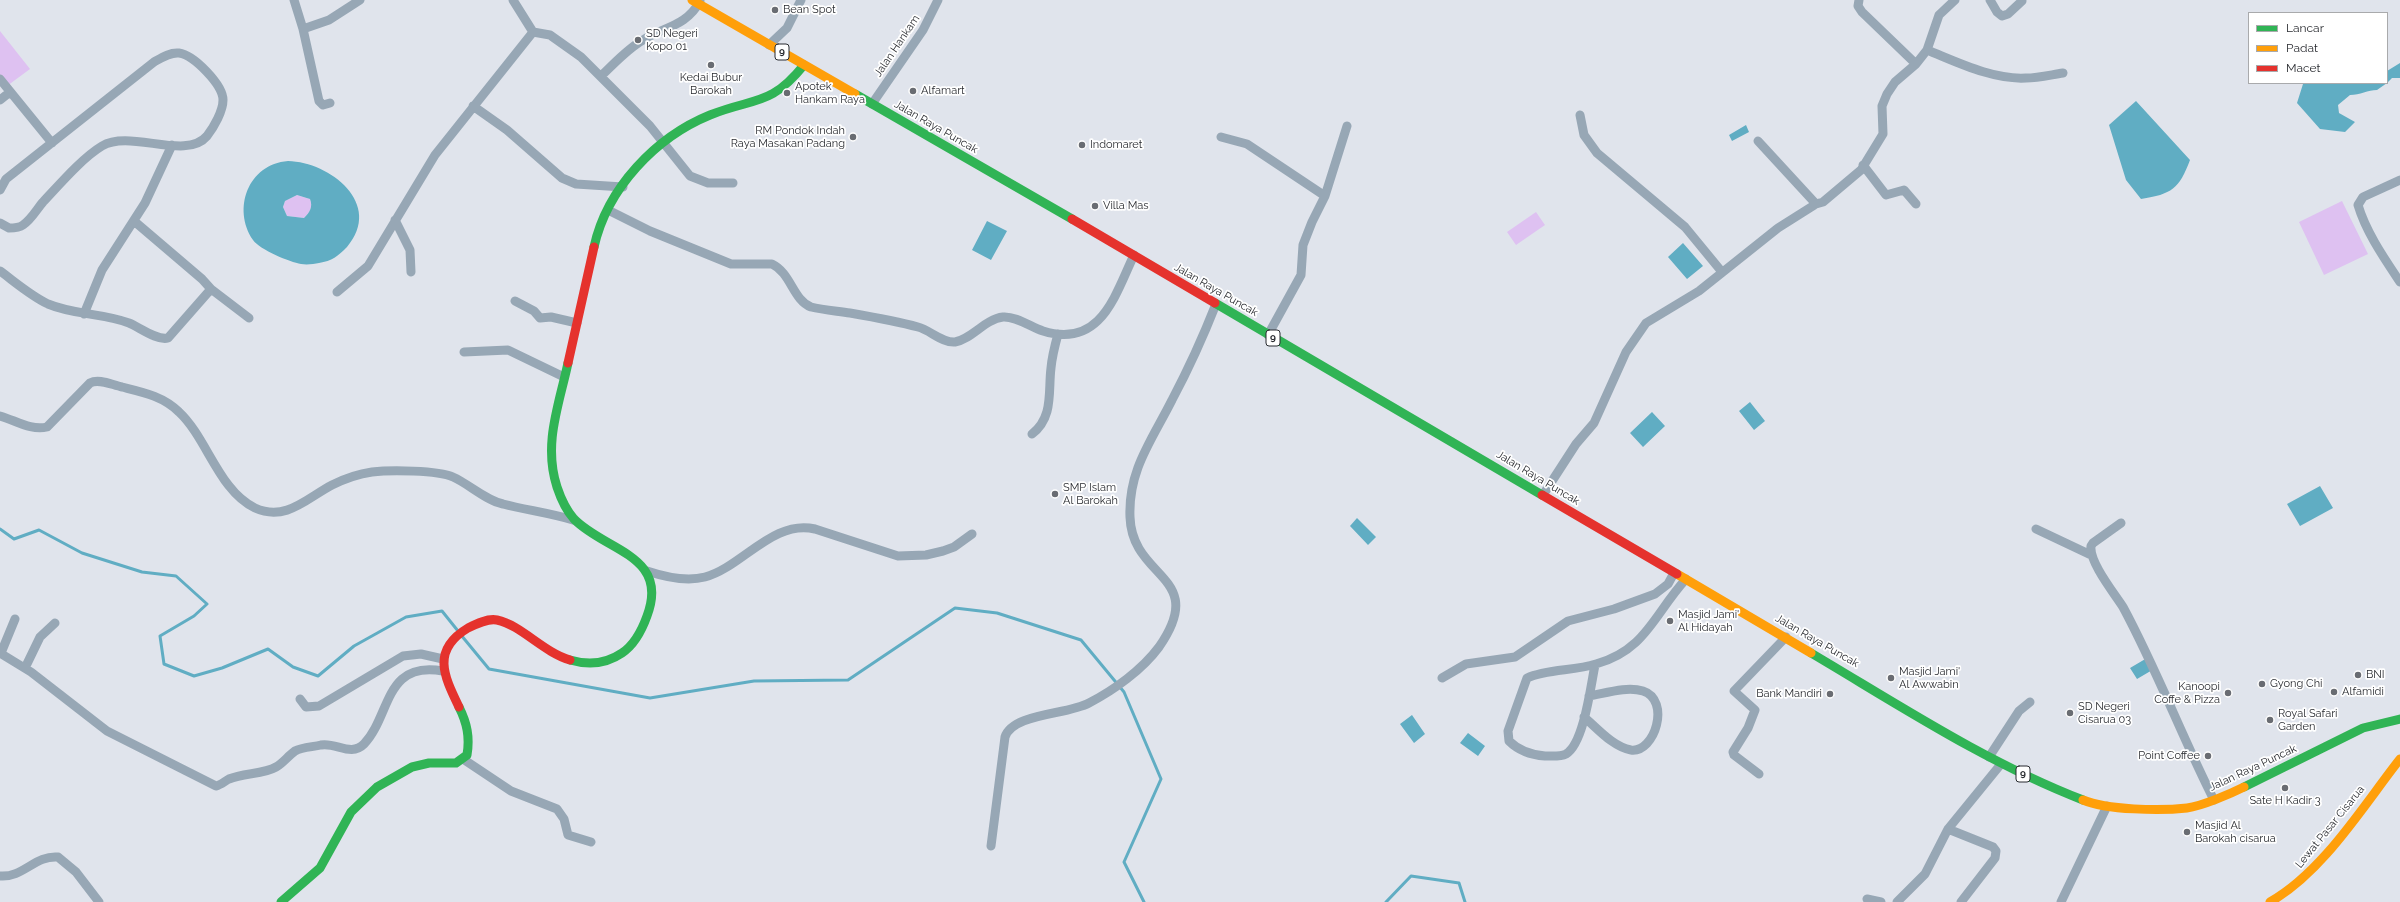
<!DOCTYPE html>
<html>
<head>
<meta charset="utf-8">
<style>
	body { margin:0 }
	#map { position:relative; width:2400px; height:902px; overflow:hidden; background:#e0e4ec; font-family:Raleway,sans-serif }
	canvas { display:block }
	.legend { position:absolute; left:2248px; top:12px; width:140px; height:72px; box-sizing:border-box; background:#fff; border:1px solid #a9aaac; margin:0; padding:5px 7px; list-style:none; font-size:12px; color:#292b30 }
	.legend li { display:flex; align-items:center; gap:8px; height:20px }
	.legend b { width:20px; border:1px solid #a9aaac }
</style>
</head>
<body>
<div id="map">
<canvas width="2400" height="902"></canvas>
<ul class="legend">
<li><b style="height:5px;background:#30b455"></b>Lancar</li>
<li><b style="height:5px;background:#ff9f0a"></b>Padat</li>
<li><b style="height:5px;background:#e5322d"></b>Macet</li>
</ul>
</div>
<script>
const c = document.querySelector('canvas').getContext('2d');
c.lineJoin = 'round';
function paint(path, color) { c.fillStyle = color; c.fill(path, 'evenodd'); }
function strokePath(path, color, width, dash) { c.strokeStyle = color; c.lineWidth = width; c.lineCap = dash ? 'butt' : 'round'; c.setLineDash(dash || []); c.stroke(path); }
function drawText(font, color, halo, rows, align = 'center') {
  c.font = font + ' Raleway,sans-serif'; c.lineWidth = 3.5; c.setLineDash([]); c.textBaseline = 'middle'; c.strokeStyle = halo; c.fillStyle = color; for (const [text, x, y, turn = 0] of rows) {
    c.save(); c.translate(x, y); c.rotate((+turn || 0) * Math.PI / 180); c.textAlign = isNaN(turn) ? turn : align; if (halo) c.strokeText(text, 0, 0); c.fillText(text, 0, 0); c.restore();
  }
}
paint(new Path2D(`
	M 0,31 L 30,69 L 7,86 L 0,77 Z
	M 297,195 L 310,199 C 313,207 310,212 304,218 L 287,216 L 283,207 L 285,201 Z
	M 2342,201 L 2368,254 L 2324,275 L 2299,222 Z
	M 1536,212 L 1545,225 L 1516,245 L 1507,232 Z`), '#dec1f1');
paint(new Path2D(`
	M 2400,63 L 2400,78 L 2392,78 L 2387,83 L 2387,71 Z
	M 2317,83 L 2387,83 L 2377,90 C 2368,90 2360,95 2350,95 L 2338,105 L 2339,113 L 2355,122 L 2345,132 L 2320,129 L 2297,103 L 2303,84 Z
	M 2136,101 L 2190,160 C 2179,189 2172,194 2141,199 L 2126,180 L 2109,125 Z
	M 1746,125 L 1749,132 L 1732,141 L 1729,135 Z
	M 288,161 C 330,162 384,204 347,247 C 338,256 332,261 319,263 C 314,264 307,265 301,264 C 290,262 260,250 253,240 C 232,209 248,164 288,161 ZM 297,195 L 310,199 C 313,207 310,212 304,218 L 287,216 L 283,207 L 285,201 Z
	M 987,221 L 1007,231 L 991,260 L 972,250 Z
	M 1683,243 L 1703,266 L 1687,279 L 1668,257 Z
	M 1750,402 L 1765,421 L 1754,430 L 1739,411 Z
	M 1652,412 L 1665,426 L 1643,447 L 1630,433 Z
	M 2320,486 L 2333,508 L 2300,526 L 2287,504 Z
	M 1357,518 L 1376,537 L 1368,545 L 1350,526 Z
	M 2147,658 L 2154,669 L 2137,679 L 2130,668 Z
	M 1412,715 L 1425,734 L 1414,743 L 1400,724 Z
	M 1468,733 L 1485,746 L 1478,756 L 1460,743 Z`), '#60adc3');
strokePath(new Path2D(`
	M 0,529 L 14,539 L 39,530 L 82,553 L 142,572 L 176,576 L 207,604 L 194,616 L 160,636 L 164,664 L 194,676 L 222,668 L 268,649 L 293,667 L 318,676 L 354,646 L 406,617 L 442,611 L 458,631
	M 461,635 L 489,669 L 650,698 L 754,681 L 848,680 L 955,608 L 997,613 L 1081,640 L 1124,692 L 1161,779 L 1124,862 L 1144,902
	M 1386,902 L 1411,876 L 1459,883 L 1465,902`), '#60adc3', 3);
strokePath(new Path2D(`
	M 294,0 L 303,29 L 329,20 L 360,0
	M 513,0 L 533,32
	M 1990,0 L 1997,12 L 2002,16 L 2008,14 L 2022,1
	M 303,29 L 319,101 L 323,105 L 330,103
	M 533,32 L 550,35 L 581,57 L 650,126 L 690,176 L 708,183 L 733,183
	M 769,45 L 787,28 L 801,0
	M 1927,50 C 1957,62 1993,80 2026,78 C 2038,78 2050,75 2063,73
	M 1916,64 L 1927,50 L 1939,15 L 1955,0
	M 601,76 C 614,64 627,49 643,40 C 664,27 687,26 700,1
	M 0,79 L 52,143
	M 0,100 L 10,92
	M 872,104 L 923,30 L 938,0
	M 473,106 L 507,130 L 562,178 L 576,184 L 623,187
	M 1580,115 L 1584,135 L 1597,153 L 1685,227 L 1722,272
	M 1221,137 L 1247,144 L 1325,196
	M 1758,141 L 1816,204
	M 1863,165 L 1886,195 L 1904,190 L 1916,204
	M 2400,180 L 2363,197 L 2358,205 C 2366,232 2384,258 2400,282
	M 0,190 L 6,179 L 154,62 C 161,58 170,52 179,53 C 194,55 223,85 223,100 C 223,111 214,127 207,136 C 186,161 130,129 102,146 C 82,158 59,185 43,202 C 37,209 31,220 23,225 C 19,228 14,228 9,228 L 0,223
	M 608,210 L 650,231 L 731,264 L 772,264 C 791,273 793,300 811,307 C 823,310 837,311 850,313 C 873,317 896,321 918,327 C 930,330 942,343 955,342 C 972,339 985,319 1003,317 C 1016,316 1031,327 1043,331 C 1101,349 1115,295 1134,255
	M 395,220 L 410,250 L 411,272
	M 0,271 C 15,282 31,296 48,304 C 74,315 102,313 129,323 C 139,327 157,341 168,338 L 211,289 L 202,279 L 134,221
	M 211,289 L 249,318
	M 337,292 L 368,266 L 435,155 L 533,32
	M 515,301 L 534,311 L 540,318 L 551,317 L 577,323
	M 84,314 L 102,270 L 145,203 L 172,145
	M 1268,335 L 1301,275 L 1303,245 L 1312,222 L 1325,196 L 1347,126
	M 464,352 L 508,350 L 564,377
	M 0,416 C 15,420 31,431 47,427 L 90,383 C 99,378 112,385 122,387 C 142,392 163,396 179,412 C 207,438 219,491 255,508 C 286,522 307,498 332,485 C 344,479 358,474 372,472 C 389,470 438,470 453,477 C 469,484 485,500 503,504 C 526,510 550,513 573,520
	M 1032,434 C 1054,417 1048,391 1051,368 C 1052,356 1055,345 1058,334
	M 1543,495 L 1576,444 L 1594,423 L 1626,352 L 1646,323 L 1699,291 L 1778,228 L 1816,204 L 1823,202 L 1861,170 L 1883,134 L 1882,106 L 1887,94 L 1895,82 L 1916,64 L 1862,12 L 1858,6 L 1859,0
	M 2121,523 L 2093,543 L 2091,546 C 2089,562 2114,593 2123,607 C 2157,670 2182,737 2214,800
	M 2036,529 L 2091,555
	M 647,571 C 665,577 686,582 705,577 C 742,567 773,519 815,529 L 898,556 L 926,555 L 943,551 L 954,547 L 972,534
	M 0,653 L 31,672 L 107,731 L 216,786 C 221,785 225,781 229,779 C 243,773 264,774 276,767 C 283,763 288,756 295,751 C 302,747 313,747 321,745 C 336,742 351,757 364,744 C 391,716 384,660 443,671
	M 1,653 L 15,619
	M 1595,665 C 1591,684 1584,744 1566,754 C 1560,757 1552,756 1545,756 C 1532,755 1518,750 1509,741 L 1508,731 L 1527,678 C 1547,669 1574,671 1596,664 C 1646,650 1654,614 1686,579
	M 25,668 L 40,637 L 55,623
	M 1442,678 L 1466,664 L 1515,657 L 1568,621 L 1614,609 L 1655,594 L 1668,584 L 1674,573
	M 300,699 L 306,707 L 319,706 L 403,656 L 421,654 L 443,659
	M 1584,717 C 1597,728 1613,747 1631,750 C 1655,753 1671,700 1643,691 C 1627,686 1606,693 1589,696
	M 1989,757 L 2019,711 L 2030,702
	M 463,759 L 511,791 L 557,809 L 564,819 L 568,835 L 591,842
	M 1759,774 L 1734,755 L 1733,752 L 1748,728 L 1755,710 L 1734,691 L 1786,637
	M 1948,829 L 1993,847 L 1996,851 L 1995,858 L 1961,902
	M 991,846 L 1005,737 C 1013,713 1067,715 1089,703 C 1114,690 1142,670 1159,647 C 1209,575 1132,580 1130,517 C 1128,470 1152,440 1172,400 C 1189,368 1203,337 1216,304
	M 0,876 C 23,878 35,855 58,857 L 76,872 L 99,902
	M 1867,899 L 1881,902
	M 1897,902 L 1925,874 L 1948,829 L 2001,764
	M 2061,902 L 2107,806`), '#97a7b5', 9);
strokePath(new Path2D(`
	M 855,94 L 1072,219
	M 594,247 C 607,188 656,137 710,115 C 755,97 770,107 804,65
	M 1215,303 L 1542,495
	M 568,363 C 559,405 543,444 557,487 C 561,499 566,510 574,519 C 605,551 670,555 647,616 C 642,630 634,645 622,653 C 606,664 587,665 570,660
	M 1811,653 C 1899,705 1987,763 2083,800
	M 2244,787 L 2363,728 L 2400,719
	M 281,902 L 320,868 L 351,812 L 377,787 L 412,767 L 429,763 L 456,763 L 467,755 C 470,737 467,723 459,707`), '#30b455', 9);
strokePath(new Path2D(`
	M 692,0 L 855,94
	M 1677,574 L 1811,653
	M 2083,800 C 2107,810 2160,811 2187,808 C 2202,806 2230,794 2244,787
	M 2270,902 C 2323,872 2363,806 2400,759`), '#ff9f0a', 9);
strokePath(new Path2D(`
	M 1072,219 L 1215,303
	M 568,363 L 594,247
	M 1542,495 L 1677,574
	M 459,707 C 444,676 431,650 468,628 C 476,624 488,618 497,620 C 521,625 543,652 570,660`), '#e5322d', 9);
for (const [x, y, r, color] of [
	[775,10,4,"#696c72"],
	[638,40,4,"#696c72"],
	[711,65,4,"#696c72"],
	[913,91,4,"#696c72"],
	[787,93,4,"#696c72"],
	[853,137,4,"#696c72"],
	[1082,145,4,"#696c72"],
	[1095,206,4,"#696c72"],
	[1055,494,4,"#696c72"],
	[1670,621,4,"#696c72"],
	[2358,675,4,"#696c72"],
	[1891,678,4,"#696c72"],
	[2262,684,4,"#696c72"],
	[2334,692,4,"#696c72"],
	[2228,693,4,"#696c72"],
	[1830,694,4,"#696c72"],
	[2070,713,4,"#696c72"],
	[2270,720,4,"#696c72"],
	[2208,756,4,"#696c72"],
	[2285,788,4,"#696c72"],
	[2187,832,4,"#696c72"]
]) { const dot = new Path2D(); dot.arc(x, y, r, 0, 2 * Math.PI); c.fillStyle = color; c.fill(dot); strokePath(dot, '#fff', 1.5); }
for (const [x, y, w] of [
	[782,52,14],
	[1273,338,14],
	[2023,774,14]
]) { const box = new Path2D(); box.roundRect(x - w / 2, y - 8, w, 16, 3); c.fillStyle = '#fff'; c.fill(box); strokePath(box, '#292b30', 1); }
drawText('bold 10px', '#292b30', null, [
	["9",782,52],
	["9",1273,338],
	["9",2023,774]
]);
drawText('11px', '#292b30', '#fff', [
	["Bean Spot",783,10],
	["SD Negeri",646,34],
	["Kopo 01",646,47],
	["Kedai Bubur",711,78,"center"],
	["Barokah",711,91,"center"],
	["Apotek",795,87],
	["Hankam Raya",795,100],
	["Alfamart",921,91],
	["RM Pondok Indah",845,131,"right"],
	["Raya Masakan Padang",845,144,"right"],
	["Indomaret",1090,145],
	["Villa Mas",1103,206],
	["SMP Islam",1063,488],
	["Al Barokah",1063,501],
	["Masjid Jami'",1678,615],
	["Al Hidayah",1678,628],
	["Masjid Jami'",1899,672],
	["Al Awwabin",1899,685],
	["BNI",2366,675],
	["Gyong Chi",2270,684],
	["Kanoopi",2220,687,"right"],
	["Coffe & Pizza",2220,700,"right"],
	["Alfamidi",2342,692],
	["Bank Mandiri",1822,694,"right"],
	["SD Negeri",2078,707],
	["Cisarua 03",2078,720],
	["Royal Safari",2278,714],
	["Garden",2278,727],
	["Point Coffee",2200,756,"right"],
	["Sate H Kadir 3",2285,801,"center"],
	["Masjid Al",2195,826],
	["Barokah cisarua",2195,839]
], 'left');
drawText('11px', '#292b30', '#fff', [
	["Jalan Hankam",897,46,-56],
	["Jalan Raya Puncak",936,127,30],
	["Jalan Raya Puncak",1216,290,30],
	["Jalan Raya Puncak",1538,478,31],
	["Jalan Raya Puncak",1817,641,30],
	["Jalan Raya Puncak",2253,768,-25],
	["Lewat Pasar Cisarua",2330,827,-51]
]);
</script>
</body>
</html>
